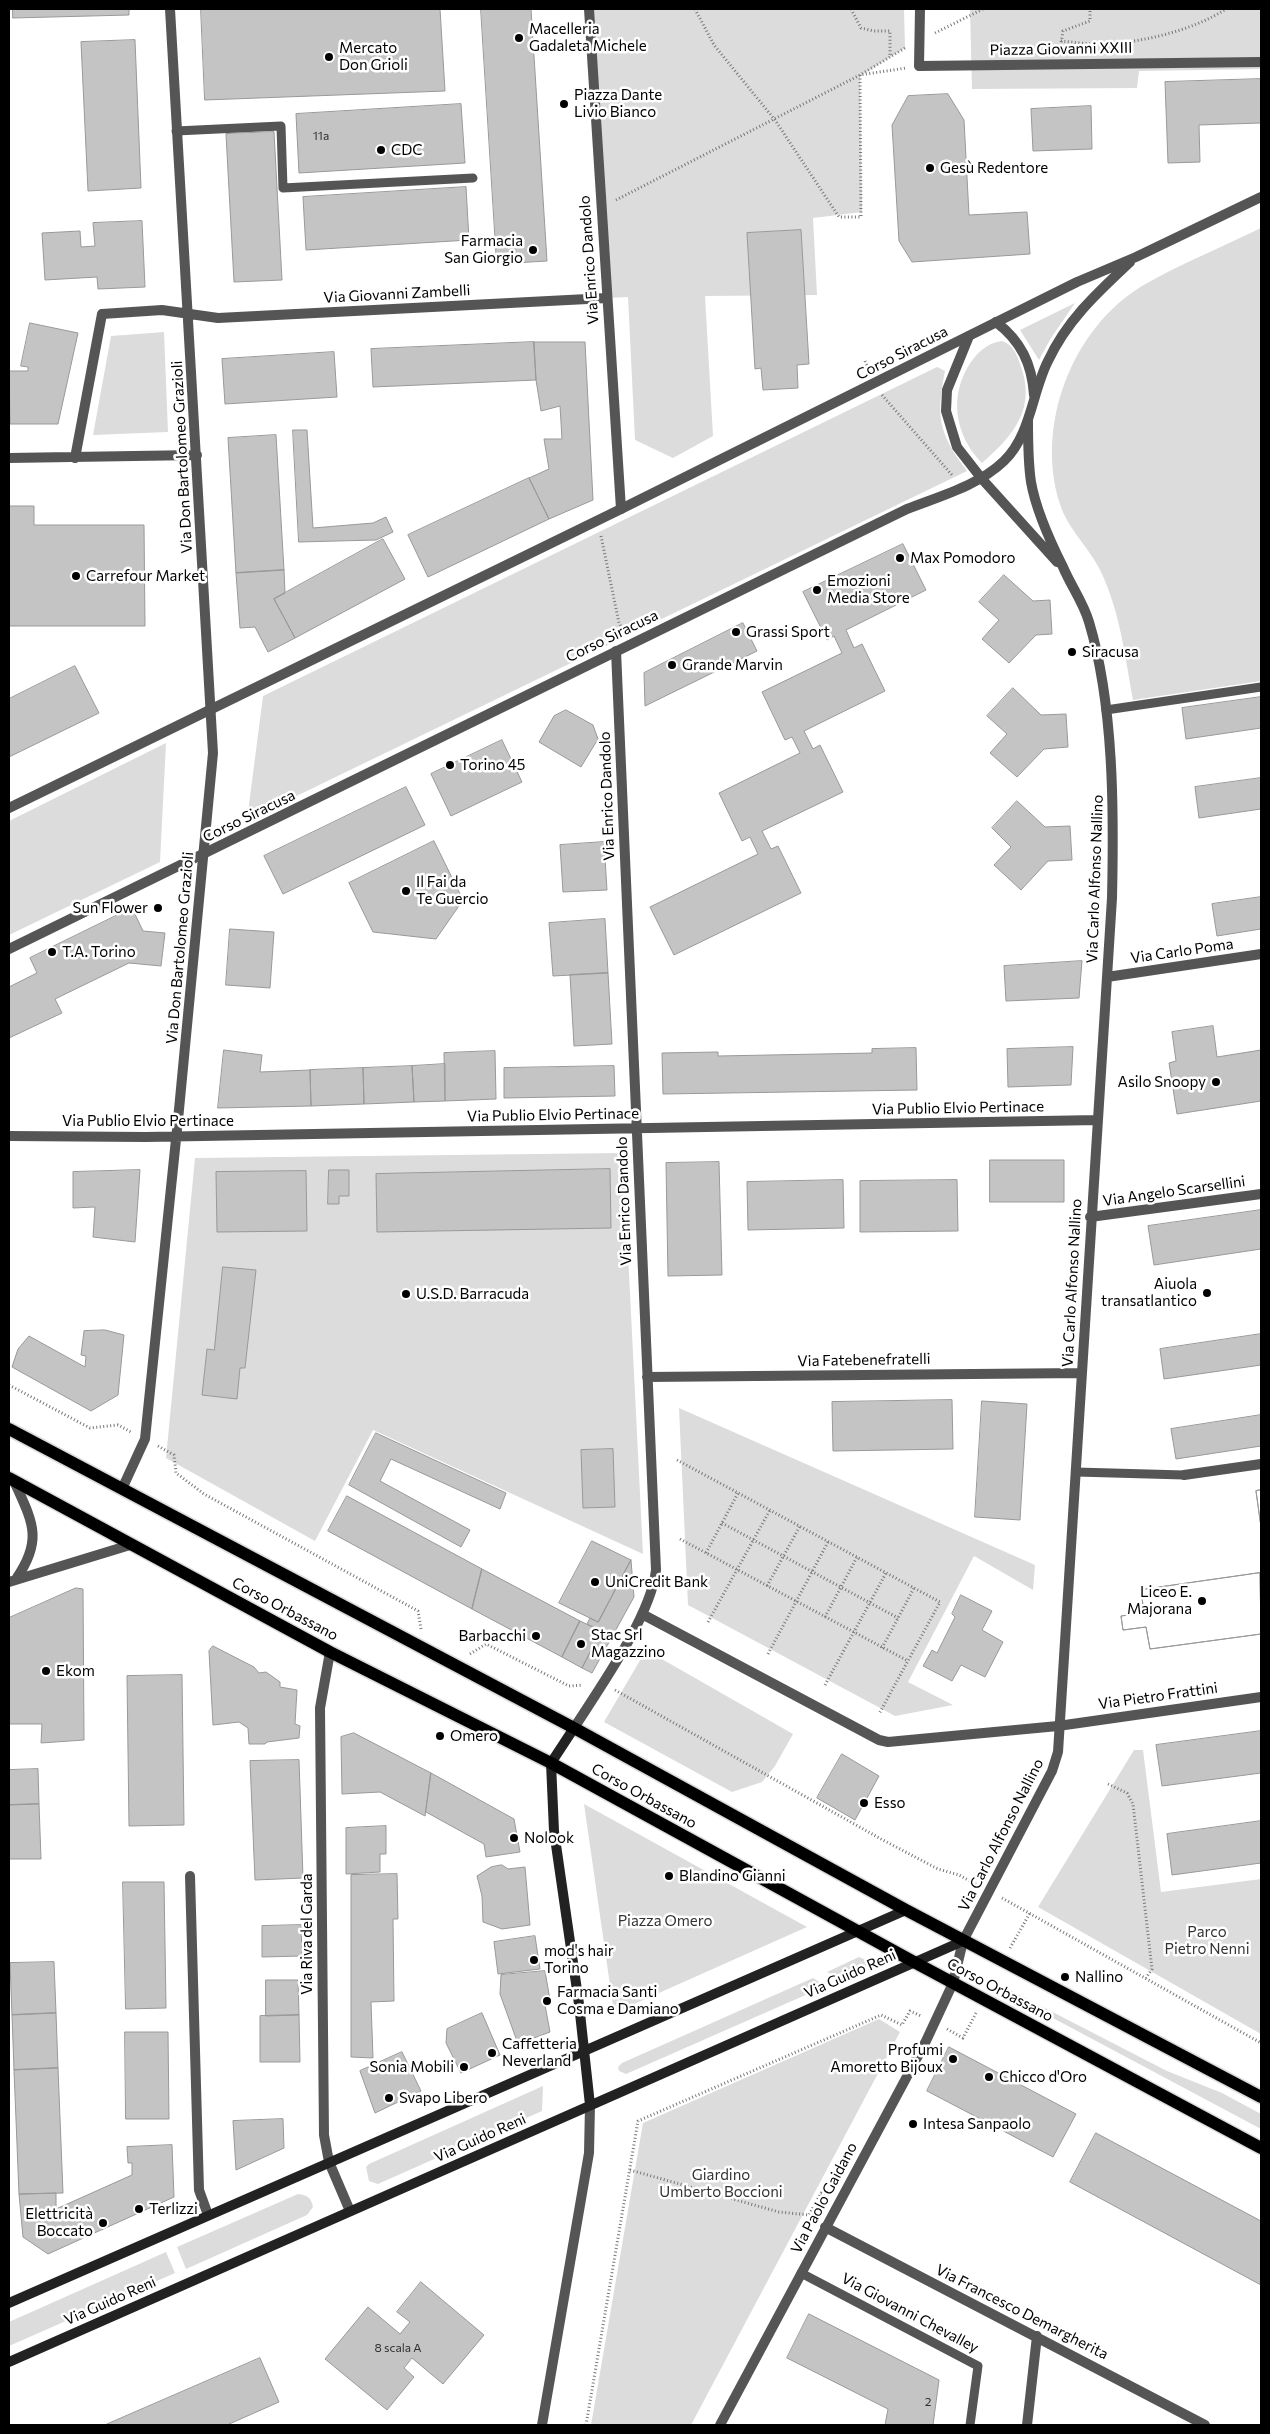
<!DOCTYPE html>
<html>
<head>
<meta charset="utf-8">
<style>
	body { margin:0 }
	#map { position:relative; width:1270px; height:2434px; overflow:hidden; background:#fff; font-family:Commissioner,sans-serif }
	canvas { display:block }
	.frame { position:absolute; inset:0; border:10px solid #000; pointer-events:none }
</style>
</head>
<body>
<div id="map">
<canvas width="1270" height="2434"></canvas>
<div class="frame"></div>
</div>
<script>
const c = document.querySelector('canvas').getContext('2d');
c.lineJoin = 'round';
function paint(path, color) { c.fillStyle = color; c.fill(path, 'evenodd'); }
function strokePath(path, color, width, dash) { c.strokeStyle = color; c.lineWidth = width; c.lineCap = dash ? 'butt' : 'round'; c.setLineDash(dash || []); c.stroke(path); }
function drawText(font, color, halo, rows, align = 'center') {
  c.font = font + ' Commissioner,sans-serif'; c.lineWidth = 5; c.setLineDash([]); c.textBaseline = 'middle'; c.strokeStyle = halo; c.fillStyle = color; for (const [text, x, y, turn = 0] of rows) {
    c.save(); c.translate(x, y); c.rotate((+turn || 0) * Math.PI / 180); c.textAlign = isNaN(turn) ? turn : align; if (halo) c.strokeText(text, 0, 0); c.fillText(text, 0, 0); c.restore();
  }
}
paint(new Path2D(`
	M 589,9 L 904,9 L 905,48 L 860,76 L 862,212 L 813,218 L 817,295 L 705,296 L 713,436 L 673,458 L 635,440 L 628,297 L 607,298 Z
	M 970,9 L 1261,9 L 1261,69 L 1139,71 L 1137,88 L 972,89 Z
	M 1261,228 L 1261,681 L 1133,700 C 1125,656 1120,612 1101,572 C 1090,548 1068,530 1060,504 C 1035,427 1071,329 1142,286 C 1180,264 1222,247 1261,228 Z
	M 1075,303 L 1051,338 L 1039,360 L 1020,330 Z
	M 164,332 L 168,432 L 93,435 L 111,336 Z
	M 1002,341 C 1012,344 1017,354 1020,364 C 1037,408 1014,435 982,463 C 955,436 948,395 971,362 C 979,351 988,343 1002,341 Z
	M 937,367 L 945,371 C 936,416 938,433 967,471 L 247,820 L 263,696 Z
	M 166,743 L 160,862 L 9,935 L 9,821 Z
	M 623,1153 L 643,1554 L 373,1430 L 315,1541 L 166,1458 L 195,1158 Z
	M 679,1408 L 1035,1565 L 1033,1590 L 974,1556 L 908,1682 L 953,1705 L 895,1716 L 688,1605 Z
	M 646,1650 L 793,1734 L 775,1766 L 762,1782 L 732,1792 L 604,1722 Z
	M 1134,1750 L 1143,1750 L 1161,1892 L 1261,1879 L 1261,2034 L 1038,1907 Z
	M 584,1804 L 807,1927 L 614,2013 Z
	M 859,1957 L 868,1961 L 868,1965 L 840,1979 L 827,1972 Z
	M 813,1978 L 826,1986 L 626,2074 L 619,2071 L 618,2067 L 622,2063 Z
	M 1008,1989 L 1167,2071 L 1222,2093 L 1261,2114 L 1261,2129 L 1006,1993 Z
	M 879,2019 L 900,2032 L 691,2425 L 591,2425 L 643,2123 Z
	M 543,2086 L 542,2111 L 378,2184 L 369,2181 L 366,2167 L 369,2164 Z
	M 298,2194 C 307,2195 311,2197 313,2207 L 307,2215 L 186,2269 L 177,2247 Z
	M 166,2252 L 175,2273 L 9,2346 L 9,2322 Z`), '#dcdcdc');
const building = new Path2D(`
	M 13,9 L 129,9 L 129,15 L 13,18 Z
	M 201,9 L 440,9 L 445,91 L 205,100 Z
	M 481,9 L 531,9 L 547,261 L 497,264 Z
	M 135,40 L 141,188 L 88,191 L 81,42 Z
	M 1261,79 L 1261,123 L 1199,125 L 1200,162 L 1168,163 L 1165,82 Z
	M 948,94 L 964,120 L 969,215 L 1027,212 L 1030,254 L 912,262 L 899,241 L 892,125 L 908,96 Z
	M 461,104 L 465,163 L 299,173 L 296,114 Z
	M 1091,106 L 1092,149 L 1033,151 L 1031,109 Z
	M 274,132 L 282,280 L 234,282 L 226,134 Z
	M 466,187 L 469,240 L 306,250 L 303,197 Z
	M 142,221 L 145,287 L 98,289 L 97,277 L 45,280 L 42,233 L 80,231 L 81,247 L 95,246 L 93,223 Z
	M 801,230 L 809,364 L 797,365 L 798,388 L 763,390 L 761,368 L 755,369 L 747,233 Z
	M 30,323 L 78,333 L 58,424 L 10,424 L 9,371 L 28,371 L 28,367 L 21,366 Z
	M 534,342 L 585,342 L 593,500 L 549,519 L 529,478 L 549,469 L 544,439 L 562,439 L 560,406 L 541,411 L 536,380 Z
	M 534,342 L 536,380 L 373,387 L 371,349 Z
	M 334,352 L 337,397 L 225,404 L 222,359 Z
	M 293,430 L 307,430 L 313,528 L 373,523 L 386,517 L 393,532 L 376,540 L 299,542 Z
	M 276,435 L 284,570 L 236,573 L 228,438 Z
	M 529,478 L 549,519 L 428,577 L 408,535 Z
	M 9,506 L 34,506 L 34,525 L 144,525 L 145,626 L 9,626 Z
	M 383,539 L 405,579 L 295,638 L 274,599 Z
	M 903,544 L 926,590 L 846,630 L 854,648 L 862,644 L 885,691 L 804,731 L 813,749 L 820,745 L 843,792 L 762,831 L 771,849 L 778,846 L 801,893 L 674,955 L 650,907 L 758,854 L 750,837 L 742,841 L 719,793 L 800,753 L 792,737 L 785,740 L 762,692 L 842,653 L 834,636 L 827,640 L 803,592 Z
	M 284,570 L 285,593 L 274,599 L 295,638 L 268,652 L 255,627 L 240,628 L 236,573 Z
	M 1004,575 L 1033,601 L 1050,600 L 1052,634 L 1036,635 L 1009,663 L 982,639 L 999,620 L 979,602 Z
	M 743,623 L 757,651 L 645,706 L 644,673 Z
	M 75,666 L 99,713 L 9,757 L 9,699 Z
	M 1013,688 L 1041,715 L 1066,714 L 1068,747 L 1044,749 L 1017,777 L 990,753 L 1007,734 L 987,716 Z
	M 1261,697 L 1261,728 L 1186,739 L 1182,708 Z
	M 566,710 L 593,725 L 598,739 L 581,767 L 539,742 L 554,716 Z
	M 502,740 L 522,782 L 451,816 L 431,774 Z
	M 1261,778 L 1261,809 L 1199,818 L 1195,787 Z
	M 406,787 L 425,825 L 283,894 L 264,856 Z
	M 1017,801 L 1045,827 L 1070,826 L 1072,860 L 1048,861 L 1021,890 L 994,865 L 1011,847 L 992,828 Z
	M 434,841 L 463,900 L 436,939 L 373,932 L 349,883 Z
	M 604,842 L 607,890 L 563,892 L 560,845 Z
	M 1261,897 L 1261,929 L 1217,936 L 1212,904 Z
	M 132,908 L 143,931 L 165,933 L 161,966 L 129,963 L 55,999 L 62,1013 L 9,1038 L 9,987 L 37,973 L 30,958 Z
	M 605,919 L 608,973 L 553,976 L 549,923 Z
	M 230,929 L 274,932 L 270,988 L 226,985 Z
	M 1082,961 L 1079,998 L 1006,1001 L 1004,966 Z
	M 608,973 L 612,1044 L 574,1046 L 570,975 Z
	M 1213,1026 L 1217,1057 L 1261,1050 L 1261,1101 L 1177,1114 L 1169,1063 L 1176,1061 L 1172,1032 Z
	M 1073,1047 L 1071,1085 L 1008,1087 L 1007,1049 Z
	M 916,1048 L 917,1090 L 663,1094 L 662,1053 L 718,1052 L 718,1056 L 872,1053 L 872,1049 Z
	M 224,1050 L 262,1055 L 260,1072 L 310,1070 L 311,1106 L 218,1108 Z
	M 495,1051 L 496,1099 L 445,1101 L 444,1053 Z
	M 445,1064 L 445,1101 L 414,1102 L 412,1066 Z
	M 412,1066 L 414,1102 L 364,1104 L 363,1068 Z
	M 614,1066 L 615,1096 L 504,1098 L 504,1068 Z
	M 363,1068 L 364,1104 L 311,1106 L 310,1070 Z
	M 990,1160 L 1064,1160 L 1064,1202 L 990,1202 Z
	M 719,1162 L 722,1275 L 668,1276 L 666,1163 Z
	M 610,1169 L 611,1228 L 377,1232 L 376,1174 Z
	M 140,1170 L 135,1242 L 93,1237 L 95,1207 L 73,1208 L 73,1172 Z
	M 329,1170 L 349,1170 L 349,1196 L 339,1196 L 339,1204 L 328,1204 Z
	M 306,1171 L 307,1231 L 217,1232 L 216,1172 Z
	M 843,1180 L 844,1228 L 748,1230 L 747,1182 Z
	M 957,1180 L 958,1231 L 860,1232 L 860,1181 Z
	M 1261,1210 L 1261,1249 L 1154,1265 L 1148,1226 Z
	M 223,1267 L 256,1270 L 245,1368 L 240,1368 L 237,1399 L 202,1395 L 207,1349 L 214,1350 Z
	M 105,1330 L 124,1335 L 118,1395 L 91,1411 L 12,1367 L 18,1349 L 29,1336 L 85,1367 L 86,1356 L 81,1355 L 84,1331 Z
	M 1261,1334 L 1261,1365 L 1164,1379 L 1160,1349 Z
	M 952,1400 L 953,1449 L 833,1451 L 832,1402 Z
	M 982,1401 L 1027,1404 L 1020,1520 L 975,1517 Z
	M 1261,1415 L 1261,1446 L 1176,1459 L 1171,1429 Z
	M 376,1433 L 506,1493 L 500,1509 L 391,1459 L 380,1481 L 470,1530 L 461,1547 L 349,1485 Z
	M 613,1449 L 615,1507 L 583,1508 L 581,1450 Z
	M 1261,1490 L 1261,1527 L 1256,1491 Z
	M 1261,1490 L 1261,1527 L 1256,1491 Z
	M 347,1496 L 482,1569 L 472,1609 L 328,1531 Z
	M 592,1541 L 631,1560 L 598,1622 L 559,1603 Z
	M 631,1560 L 634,1597 L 592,1673 L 582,1668 L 601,1631 L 587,1624 L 590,1618 L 598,1622 Z
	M 482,1569 L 580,1621 L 562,1657 L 472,1609 Z
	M 1260,1573 L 1261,1634 L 1150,1649 L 1146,1627 L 1123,1630 L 1121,1616 L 1144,1613 L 1141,1590 Z
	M 1260,1573 L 1261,1634 L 1150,1649 L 1146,1627 L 1123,1630 L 1121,1616 L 1144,1613 L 1141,1590 Z
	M 76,1588 L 83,1589 L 84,1740 L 41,1743 L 42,1724 L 9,1724 L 9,1618 Z
	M 961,1595 L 992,1611 L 982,1630 L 1003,1642 L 985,1677 L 961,1665 L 952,1681 L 923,1666 L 932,1650 L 937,1653 L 955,1617 L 952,1614 Z
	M 580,1621 L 601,1631 L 582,1668 L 562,1657 Z
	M 213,1646 L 254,1667 L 259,1673 L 266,1672 L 280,1682 L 280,1687 L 297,1690 L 295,1724 L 300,1726 L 299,1738 L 267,1742 L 265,1744 L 249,1744 L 248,1728 L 239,1722 L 213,1725 L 209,1651 Z
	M 182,1675 L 184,1825 L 129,1826 L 127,1676 Z
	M 1261,1731 L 1261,1773 L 1162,1786 L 1156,1745 Z
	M 354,1733 L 431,1773 L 425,1816 L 380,1792 L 342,1794 L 341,1737 Z
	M 842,1754 L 879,1776 L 855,1820 L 817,1798 Z
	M 299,1760 L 303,1878 L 255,1880 L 250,1761 Z
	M 38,1769 L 39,1804 L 9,1805 L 9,1770 Z
	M 431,1773 L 514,1819 L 520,1852 L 486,1857 L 484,1844 L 426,1812 Z
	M 39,1804 L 41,1859 L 9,1859 L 9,1805 Z
	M 1261,1821 L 1261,1863 L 1172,1875 L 1167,1834 Z
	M 386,1826 L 386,1854 L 380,1854 L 380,1872 L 346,1874 L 346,1828 Z
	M 502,1865 L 508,1869 L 525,1867 L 530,1925 L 502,1929 L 483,1922 L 482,1896 L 477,1876 L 491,1867 Z
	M 397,1874 L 398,1919 L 393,1919 L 394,2001 L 371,2002 L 373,2058 L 351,2057 L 351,1875 Z
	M 123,1882 L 164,1882 L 166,2008 L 126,2009 Z
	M 301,1925 L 302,1956 L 262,1957 L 262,1926 Z
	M 535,1936 L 540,1969 L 498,1974 L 494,1942 Z
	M 54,1962 L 56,2013 L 12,2015 L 10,1963 Z
	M 545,1971 L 550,2000 L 545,2005 L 550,2032 L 518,2044 L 500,1994 L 501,1975 Z
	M 266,1980 L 298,1980 L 299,2015 L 266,2016 Z
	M 56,2013 L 58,2068 L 14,2070 L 12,2015 Z
	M 482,2013 L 500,2055 L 461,2073 L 446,2043 L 447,2029 Z
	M 299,2015 L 300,2062 L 260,2062 L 260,2016 Z
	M 125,2032 L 168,2032 L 169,2119 L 126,2119 Z
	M 949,2047 L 1076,2114 L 1053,2157 L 927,2091 Z
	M 402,2052 L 421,2091 L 375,2113 L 360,2071 Z
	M 58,2068 L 63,2193 L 19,2194 L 14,2070 Z
	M 283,2119 L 284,2148 L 236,2170 L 233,2121 Z
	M 1096,2133 L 1261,2221 L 1261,2285 L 1070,2182 Z
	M 172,2145 L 174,2197 L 48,2254 L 23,2237 L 19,2194 L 56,2193 L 56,2209 L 132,2175 L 132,2163 L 128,2163 L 127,2147 Z
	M 421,2282 L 484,2335 L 443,2384 L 412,2358 L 404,2368 L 414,2377 L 387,2410 L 325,2359 L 368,2307 L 400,2334 L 410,2322 L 397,2312 Z
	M 809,2314 L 939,2380 L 933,2425 L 885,2425 L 888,2409 L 787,2358 Z
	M 260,2358 L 279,2402 L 227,2425 L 105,2425 Z`);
paint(building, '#c4c4c4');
strokePath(building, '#999', 1);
const primary = new Path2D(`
	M 9,1429 L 574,1728 L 906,1910 L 1261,2097
	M 9,1478 L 330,1652 L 551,1763 L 914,1962 L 1261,2148`);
strokePath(primary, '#dbdbdb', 15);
strokePath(new Path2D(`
	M 695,9 L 714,45 L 775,120 L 839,217 L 861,217 L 860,75 L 906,68
	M 851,9 L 861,28 L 874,31 L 890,31 L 890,57
	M 935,33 L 983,9
	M 1061,41 C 1072,42 1085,44 1096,44 C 1138,44 1192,31 1226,9
	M 1060,49 L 1063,31 L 1090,21 L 1090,9
	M 616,200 L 860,75 L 905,48
	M 865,361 L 869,370
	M 882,395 L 952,475
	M 601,536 L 619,623 L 624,632
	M 9,1385 L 90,1428 L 118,1425 L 131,1432
	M 158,1446 L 174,1455 L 176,1473 L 204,1494 L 418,1611 L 421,1629
	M 677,1460 L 940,1602 L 879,1714
	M 722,1523 L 898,1618
	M 680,1539 L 908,1661
	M 706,1553 L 738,1493
	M 767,1586 L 800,1526
	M 825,1617 L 857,1557
	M 708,1622 L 770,1510
	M 882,1648 L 914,1588
	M 470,1654 L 486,1644 L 569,1686 L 583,1685
	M 768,1654 L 828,1542
	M 825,1685 L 886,1573
	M 615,1690 L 881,1839 L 938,1869 L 959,1875 L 977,1885
	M 1108,1784 L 1127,1793 L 1133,1804 L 1152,1969 L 1146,1978
	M 1002,1898 L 1261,2043
	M 1010,1948 L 1030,1913
	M 947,2029 L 963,2038 L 976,2013
	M 630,2170 L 779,2212 L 809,2215 L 821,2193 L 827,2196
	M 586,2425 L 638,2121 L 881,2015 L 902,2025 L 910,2011 L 921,2016`), '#777', 3, [1, 2.5]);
strokePath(new Path2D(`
	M 176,131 L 281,126 L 283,188 L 473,178
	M 1106,710 L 1261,687
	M 1076,1472 L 1184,1475
	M 801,2273 L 978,2366 L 970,2425`), '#555', 9);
strokePath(new Path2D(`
	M 920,9 L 919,66 L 1261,62`), '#555', 10);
strokePath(new Path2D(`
	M 589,9 L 621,509
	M 996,322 C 1021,341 1032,364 1034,395
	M 969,336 L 947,390 L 946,411 L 957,447 L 982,479 L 1057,562
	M 9,458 L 197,455
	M 75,458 L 102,314 L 162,310 L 218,318 L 607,298
	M 1107,977 L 1261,954
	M 9,1136 L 146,1137 L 1098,1120
	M 1090,1217 L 1261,1194
	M 647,1377 L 1082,1373
	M 1184,1475 L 1261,1464
	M 14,1481 C 32,1521 44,1539 16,1579
	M 122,1489 L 145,1439 L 178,1120 L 213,753 L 170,9
	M 9,1582 L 130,1545
	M 642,1614 L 879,1740 L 888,1742 L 1058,1726 L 1261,1697
	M 330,1652 L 320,1708 L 324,2135 L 329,2162 L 350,2211
	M 574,1728 C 599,1689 651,1616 656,1570 L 616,651
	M 190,1876 L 199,2190 L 208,2215
	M 825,2227 L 1205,2425
	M 542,2425 L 589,2153 L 590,2105
	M 720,2425 L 926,2041 L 953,1983 L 963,1941 L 1052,1771 L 1058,1752 L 1112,898 C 1114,812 1114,705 1089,622 C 1083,602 1071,586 1063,567 C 1050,541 1036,511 1031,482 C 1028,462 1028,441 1028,421
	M 1027,2425 L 1037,2336`), '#555', 10);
strokePath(new Path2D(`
	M 9,808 L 621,509 L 1077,282 L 1136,257 L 1261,197
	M 9,949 L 907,509 C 940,496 978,486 1004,461 C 1031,435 1032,392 1048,361 C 1067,320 1098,292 1130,262`), '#555', 10);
strokePath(new Path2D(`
	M 574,1728 L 551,1763 L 554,1831 L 579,2004 L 590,2105
	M 9,2303 L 906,1910
	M 9,2362 L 963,1941`), '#222', 10);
strokePath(primary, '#000', 12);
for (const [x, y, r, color] of [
	[519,38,5,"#000"],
	[329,57,5,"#000"],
	[564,104,5,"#000"],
	[381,150,5,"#000"],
	[930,168,5,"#000"],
	[533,250,5,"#000"],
	[900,558,5,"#000"],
	[76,576,5,"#000"],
	[817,590,5,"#000"],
	[736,632,5,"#000"],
	[1072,652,5,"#000"],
	[672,665,5,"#000"],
	[450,765,5,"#000"],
	[406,891,5,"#000"],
	[158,908,5,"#000"],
	[52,952,5,"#000"],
	[1216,1082,5,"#000"],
	[1207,1293,5,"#000"],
	[406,1294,5,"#000"],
	[595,1582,5,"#000"],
	[1202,1601,5,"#000"],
	[536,1636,5,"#000"],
	[581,1644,5,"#000"],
	[46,1671,5,"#000"],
	[440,1736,5,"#000"],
	[864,1803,5,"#000"],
	[514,1838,5,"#000"],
	[669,1876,5,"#000"],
	[534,1960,5,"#000"],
	[1065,1977,5,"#000"],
	[547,2001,5,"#000"],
	[492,2053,5,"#000"],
	[953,2059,5,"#000"],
	[464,2067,5,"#000"],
	[989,2077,5,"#000"],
	[389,2098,5,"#000"],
	[913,2124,5,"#000"],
	[139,2209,5,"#000"],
	[103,2223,5,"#000"]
]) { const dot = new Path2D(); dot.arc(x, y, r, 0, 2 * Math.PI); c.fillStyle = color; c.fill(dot); strokePath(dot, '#fff', 2); }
drawText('12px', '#313131', null, [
	["11a",321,136],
	["8 scala A",398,2348],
	["2",928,2402]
]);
drawText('15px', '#000', '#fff', [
	["Macelleria",529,29],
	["Gadaleta Michele",529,46],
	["Mercato",339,48],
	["Don Grioli",339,65],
	["Piazza Dante",574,95],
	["Livio Bianco",574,112],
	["CDC",391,150],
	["Gesù Redentore",940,168],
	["Farmacia",523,241,"right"],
	["San Giorgio",523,258,"right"],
	["Max Pomodoro",910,558],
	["Carrefour Market",86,576],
	["Emozioni",827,581],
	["Media Store",827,598],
	["Grassi Sport",746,632],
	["Siracusa",1082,652],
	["Grande Marvin",682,665],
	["Torino 45",460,765],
	["Il Fai da",416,882],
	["Te Guercio",416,899],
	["Sun Flower",148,908,"right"],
	["T.A. Torino",62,952],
	["Asilo Snoopy",1206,1082,"right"],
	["Aiuola",1197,1284,"right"],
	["transatlantico",1197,1301,"right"],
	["U.S.D. Barracuda",416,1294],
	["UniCredit Bank",605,1582],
	["Liceo E.",1192,1592,"right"],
	["Majorana",1192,1609,"right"],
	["Stac Srl",591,1635],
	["Magazzino",591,1652],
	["Barbacchi",526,1636,"right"],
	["Ekom",56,1671],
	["Omero",450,1736],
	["Esso",874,1803],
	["Nolook",524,1838],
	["Blandino Gianni",679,1876],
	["mod's hair",544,1951],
	["Torino",544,1968],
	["Nallino",1075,1977],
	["Farmacia Santi",557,1992],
	["Cosma e Damiano",557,2009],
	["Caffetteria",502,2044],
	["Neverland",502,2061],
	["Profumi",943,2050,"right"],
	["Amoretto Bijoux",943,2067,"right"],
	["Sonia Mobili",454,2067,"right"],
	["Chicco d'Oro",999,2077],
	["Svapo Libero",399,2098],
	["Intesa Sanpaolo",923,2124],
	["Terlizzi",149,2209],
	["Elettricità",93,2214,"right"],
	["Boccato",93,2231,"right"]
], 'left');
drawText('15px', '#000', '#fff', [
	["Piazza Giovanni XXIII",1061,49,-1],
	["Via Enrico Dandolo",589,260,-94],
	["Via Giovanni Zambelli",397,294,-3],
	["Corso Siracusa",902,353,-27],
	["Via Don Bartolomeo Grazioli",182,457,-93],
	["Corso Siracusa",612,636,-26],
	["Via Enrico Dandolo",607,796,-92],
	["Corso Siracusa",249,816,-26],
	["Via Carlo Alfonso Nallino",1095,879,-88],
	["Via Don Bartolomeo Grazioli",180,948,-85],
	["Via Carlo Poma",1182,951,-8],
	["Via Publio Elvio Pertinace",958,1108,-1],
	["Via Publio Elvio Pertinace",553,1115,-1],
	["Via Publio Elvio Pertinace",148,1121],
	["Via Angelo Scarsellini",1174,1191,-8],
	["Via Enrico Dandolo",624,1201,-92],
	["Via Carlo Alfonso Nallino",1072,1283,-87],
	["Via Fatebenefratelli",864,1360,-1],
	["Corso Orbassano",285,1609,28],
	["Via Pietro Frattini",1158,1696,-8],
	["Corso Orbassano",644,1796,29],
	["Via Carlo Alfonso Nallino",1001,1835,-63],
	["Via Riva del Garda",307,1934,-90],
	["Via Guido Reni",850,1974,-24],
	["Corso Orbassano",1000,1990,28],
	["Via Guido Reni",480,2138,-24],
	["Via Paolo Gaidano",824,2198,-62],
	["Via Guido Reni",110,2301,-24],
	["Via Francesco Demargherita",1022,2312,27],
	["Via Giovanni Chevalley",910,2313,28]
]);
drawText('15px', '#333', '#fff', [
	["Piazza Omero",665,1921],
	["Parco",1207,1932],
	["Pietro Nenni",1207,1949],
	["Giardino",721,2175],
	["Umberto Boccioni",721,2192]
]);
</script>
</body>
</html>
